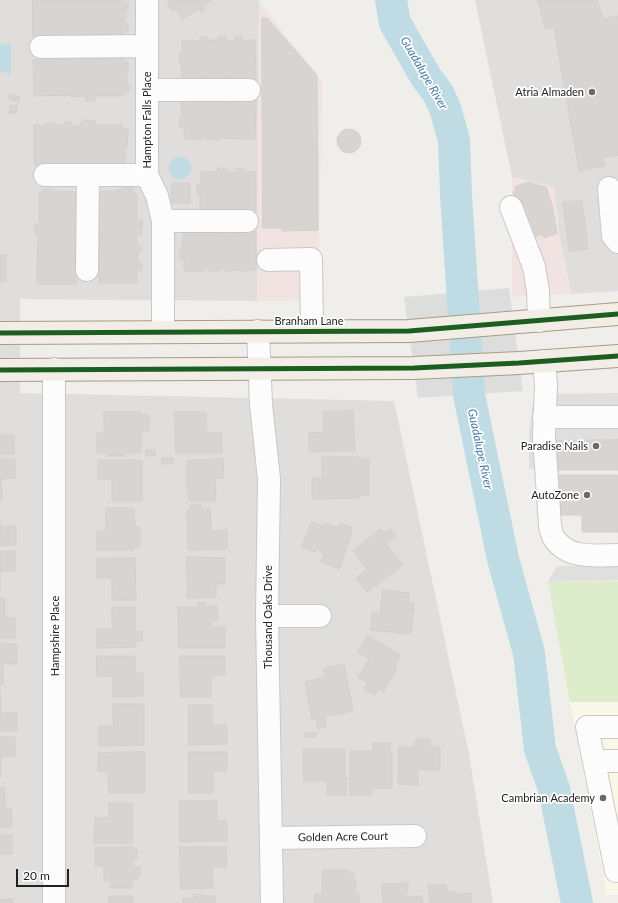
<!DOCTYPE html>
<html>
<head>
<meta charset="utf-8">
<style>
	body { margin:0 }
	#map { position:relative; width:618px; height:903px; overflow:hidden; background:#f0eeeb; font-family:Lato,sans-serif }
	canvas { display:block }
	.scale { position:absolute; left:16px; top:869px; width:53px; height:18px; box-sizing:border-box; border:2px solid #222; border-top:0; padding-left:5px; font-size:12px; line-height:14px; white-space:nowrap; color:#222; -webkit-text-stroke:3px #fff; paint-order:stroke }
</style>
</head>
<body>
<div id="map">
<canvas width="618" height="903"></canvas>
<div class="scale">20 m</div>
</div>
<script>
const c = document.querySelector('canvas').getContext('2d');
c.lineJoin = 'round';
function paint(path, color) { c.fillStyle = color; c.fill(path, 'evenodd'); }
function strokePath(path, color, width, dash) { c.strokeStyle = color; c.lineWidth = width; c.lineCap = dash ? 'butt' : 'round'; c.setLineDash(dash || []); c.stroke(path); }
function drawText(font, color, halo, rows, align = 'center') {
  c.font = font + ' Lato,sans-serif'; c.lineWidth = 3.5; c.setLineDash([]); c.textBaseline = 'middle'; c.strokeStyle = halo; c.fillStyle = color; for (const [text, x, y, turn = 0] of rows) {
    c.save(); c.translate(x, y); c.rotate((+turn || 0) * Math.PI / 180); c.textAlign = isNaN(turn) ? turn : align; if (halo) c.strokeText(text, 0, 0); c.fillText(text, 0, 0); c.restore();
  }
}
paint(new Path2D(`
	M 0,0 L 258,0 L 259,1 L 257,301 L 20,299 L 20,393 L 394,401 L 469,754 L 493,903 L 0,903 Z
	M 475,0 L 618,0 L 618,291 L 571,294 L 559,234 L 554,187 L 512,177 Z`), '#dfdedc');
paint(new Path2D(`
	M 259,1 L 322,82 L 318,300 L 257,301 Z
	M 512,177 L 554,187 L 559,234 L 571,294 L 512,297 Z`), '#f1e3e1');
paint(new Path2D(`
	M 570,702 L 618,702 L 618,895 L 607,895 Z`), '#f8f7e8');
paint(new Path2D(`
	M 618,581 L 618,702 L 570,702 L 548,582 Z`), '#ddeccb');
paint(new Path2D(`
	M 618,393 L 618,440 L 554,467 L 529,469 L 529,431 L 533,402 L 537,403 L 538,394 Z
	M 618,565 L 618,580 L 548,582 L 557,566 Z`), '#e0dfde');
paint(new Path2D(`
	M 11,44 L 11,74 L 2,72 L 0,69 L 0,45 Z
	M169 168a11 11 0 1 1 22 0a11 11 0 1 1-22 0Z`), '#bfdbe3');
paint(new Path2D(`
	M 509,288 L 523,391 L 418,398 L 404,297 Z`), '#dedddd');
strokePath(new Path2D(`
	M 391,0 L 395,23 L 426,77 L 438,93 L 445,108 L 454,140 L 456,195 L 469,395 L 503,559 L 529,653 L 540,749 L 554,789 L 577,903`), '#bfdbe3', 32);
const building = new Path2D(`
	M 33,0 L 122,0 L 122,2 L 128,2 L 128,10 L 126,10 L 126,19 L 124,19 L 124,23 L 128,23 L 128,32 L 124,32 L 124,35 L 33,36 Z
	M 169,0 L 212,0 L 203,6 L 205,10 L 200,12 L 199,9 L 182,19 L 176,9 L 172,11 L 167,3 L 170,2 Z
	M 538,0 L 597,0 L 603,19 L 618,16 L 618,155 L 603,158 L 605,166 L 579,171 L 554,27 L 546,29 Z
	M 262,18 L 267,18 L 317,75 L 318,230 L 282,231 L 282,228 L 263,228 Z
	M 200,37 L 207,37 L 207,40 L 218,40 L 218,37 L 226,37 L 226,41 L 235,41 L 235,37 L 242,37 L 242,41 L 255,40 L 256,79 L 234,79 L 234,78 L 218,78 L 218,79 L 209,79 L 209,78 L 199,78 L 199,79 L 182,79 L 181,62 L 179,62 L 179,53 L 183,53 L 182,41 L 200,41 Z
	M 70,57 L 79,57 L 79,59 L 97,59 L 97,57 L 114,57 L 114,59 L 124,59 L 124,62 L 128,62 L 128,70 L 125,71 L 125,74 L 127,74 L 127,85 L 122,85 L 129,86 L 129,92 L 123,92 L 123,96 L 95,96 L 95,101 L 86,101 L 85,91 L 83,91 L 84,96 L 71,97 L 71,95 L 34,96 L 33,60 L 70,59 Z
	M 10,94 L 20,97 L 18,102 L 9,99 Z
	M 210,100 L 219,100 L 219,102 L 234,102 L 234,100 L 256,100 L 255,139 L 218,138 L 218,140 L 206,139 L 206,134 L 203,134 L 203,140 L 184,139 L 184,128 L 179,128 L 180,118 L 182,118 L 181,101 L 210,102 Z
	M 11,105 L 17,106 L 16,114 L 9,113 Z
	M 86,120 L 95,121 L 95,125 L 123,125 L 123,129 L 128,129 L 127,148 L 125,147 L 125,164 L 80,164 L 80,165 L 71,165 L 71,164 L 34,165 L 34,125 L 46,126 L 46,123 L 54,123 L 54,125 L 64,125 L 64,122 L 71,122 L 71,126 L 80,126 L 80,122 L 86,122 Z
	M337 141a12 12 0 1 1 24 0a12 12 0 1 1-24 0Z
	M 218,168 L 226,168 L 226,172 L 236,172 L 236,168 L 243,168 L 243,172 L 256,172 L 256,210 L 200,210 L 200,193 L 197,193 L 197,184 L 201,184 L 201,172 L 218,172 Z
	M 530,182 L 536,185 L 546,187 L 552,205 L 557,233 L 544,238 L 543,234 L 531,239 L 513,192 L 516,191 L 515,187 Z
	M 172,183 L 190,183 L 190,203 L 172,203 Z
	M 123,188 L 133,188 L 133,193 L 137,194 L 137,220 L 143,220 L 141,235 L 137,235 L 137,246 L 141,246 L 141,252 L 138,252 L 138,263 L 142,263 L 142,271 L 137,270 L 137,283 L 99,283 L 99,193 L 101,193 L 101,191 L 112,191 L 112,193 L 115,193 L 115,190 L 123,190 Z
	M 43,189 L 52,189 L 52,191 L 60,191 L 60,192 L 63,192 L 63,191 L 76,192 L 78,222 L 76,222 L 75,238 L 77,238 L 77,247 L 75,247 L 76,284 L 37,284 L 38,234 L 35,234 L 35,224 L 39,224 L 39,193 L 43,193 Z
	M 582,200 L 588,249 L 569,251 L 563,203 Z
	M 201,231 L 201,233 L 220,231 L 220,234 L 235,234 L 235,232 L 256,232 L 256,270 L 242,270 L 242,272 L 239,270 L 226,271 L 226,269 L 219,269 L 219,271 L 210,271 L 210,269 L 206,269 L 206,266 L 204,266 L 204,271 L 185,271 L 185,267 L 183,267 L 185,260 L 180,259 L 180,249 L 182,249 L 183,232 Z
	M 0,255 L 6,255 L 6,282 L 0,282 Z
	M 353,411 L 355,451 L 309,452 L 309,433 L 324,432 L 323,412 Z
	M 104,412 L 141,412 L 140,415 L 149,415 L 149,431 L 141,431 L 141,453 L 125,453 L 125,456 L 107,456 L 107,453 L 97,453 L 97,433 L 104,433 Z
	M 175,412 L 206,412 L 207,433 L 221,433 L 222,453 L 176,453 Z
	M 0,435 L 14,435 L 14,454 L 0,454 Z
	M 618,440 L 618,470 L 556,470 L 555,441 Z
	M 146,450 L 155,450 L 155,456 L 146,456 Z
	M 322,457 L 358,457 L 358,459 L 369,459 L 369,495 L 359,495 L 359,498 L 312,499 L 312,478 L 322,478 Z
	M 162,458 L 173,458 L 173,464 L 162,464 Z
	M 0,459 L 15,459 L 15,478 L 1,479 L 2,500 L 0,500 Z
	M 223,459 L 224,478 L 215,479 L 216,501 L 189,501 L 189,493 L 187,493 L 187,461 Z
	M 98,460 L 142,460 L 142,501 L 112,501 L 112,479 L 98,479 Z
	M 555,475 L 618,475 L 618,532 L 582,532 L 582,515 L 555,515 Z
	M 190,505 L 201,505 L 201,509 L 210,509 L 211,531 L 227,530 L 227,549 L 188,550 L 187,510 L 191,510 Z
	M 106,508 L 134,508 L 135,527 L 140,527 L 140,547 L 133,547 L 134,550 L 97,550 L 97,531 L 106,531 Z
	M 0,521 L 0,527 L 16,526 L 16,545 L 0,546 Z
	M 312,522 L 323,526 L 324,523 L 337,527 L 335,531 L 337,532 L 340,523 L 352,528 L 350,535 L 351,535 L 339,569 L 321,562 L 324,554 L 320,552 L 321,551 L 316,549 L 315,552 L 302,547 Z
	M 381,529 L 384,534 L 390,529 L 396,536 L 386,544 L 403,565 L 367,592 L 356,578 L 367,569 L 353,551 Z
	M 15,551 L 15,571 L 0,571 L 0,592 L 0,552 Z
	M 187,557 L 225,558 L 225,584 L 216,584 L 216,597 L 188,598 Z
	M 135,558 L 136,600 L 112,600 L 112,578 L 97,578 L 97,559 Z
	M 383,590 L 409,593 L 408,602 L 414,603 L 411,633 L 407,633 L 407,634 L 371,630 L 372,613 L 380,614 Z
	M 0,598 L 5,598 L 5,618 L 15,618 L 15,638 L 0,638 Z
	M 198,603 L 206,603 L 206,607 L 217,606 L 218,621 L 212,621 L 212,627 L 225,627 L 225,648 L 179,648 L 178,607 L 198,607 Z
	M 112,607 L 135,607 L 135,632 L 142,631 L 142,641 L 136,641 L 136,647 L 97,648 L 97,629 L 112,629 Z
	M 368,636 L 401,655 L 394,667 L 397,669 L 383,692 L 378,689 L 375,695 L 364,689 L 368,683 L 358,678 L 369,659 L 358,652 Z
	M 0,643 L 17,644 L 17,664 L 3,664 L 3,685 L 0,685 Z
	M 97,656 L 135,656 L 136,673 L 143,673 L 143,696 L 136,696 L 136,697 L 113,697 L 113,676 L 97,676 Z
	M 180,656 L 225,656 L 225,675 L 211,676 L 211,697 L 181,697 Z
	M 344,665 L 353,711 L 312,719 L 305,682 L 326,677 L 324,669 Z
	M 0,690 L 1,713 L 17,713 L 17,731 L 0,731 Z
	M 113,704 L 144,704 L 144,745 L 99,746 L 99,726 L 113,726 Z
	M 189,705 L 212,705 L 212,725 L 227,725 L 227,744 L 189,745 Z
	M 325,718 L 326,727 L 318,729 L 316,720 Z
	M 305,733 L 316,733 L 316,737 L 305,737 Z
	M 0,737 L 15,737 L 15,756 L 1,756 L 1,777 L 0,777 Z
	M 417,739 L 430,739 L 430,747 L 440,747 L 440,770 L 418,769 L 418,785 L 398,784 L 399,747 L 415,747 L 415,741 L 417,741 Z
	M 373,743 L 390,743 L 390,751 L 392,751 L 392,788 L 372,788 L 372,795 L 350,795 L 350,751 L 373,751 Z
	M 304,749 L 345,749 L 345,778 L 347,778 L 346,795 L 327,795 L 327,781 L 304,781 Z
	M 145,752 L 145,793 L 109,793 L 108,772 L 98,772 L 98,753 Z
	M 189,752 L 227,752 L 227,771 L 213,771 L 213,793 L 189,793 Z
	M 0,787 L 5,787 L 5,808 L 11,808 L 12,827 L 0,828 Z
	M 180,801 L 217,801 L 217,821 L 227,821 L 227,841 L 180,842 Z
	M 109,803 L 133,803 L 132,843 L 94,843 L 95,818 L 109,818 Z
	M 0,835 L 12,835 L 12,854 L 0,854 Z
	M 133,847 L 133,850 L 137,850 L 137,860 L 133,860 L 133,867 L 140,867 L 140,876 L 138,876 L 138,879 L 132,879 L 132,888 L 110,888 L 110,881 L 104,881 L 104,866 L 95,866 L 95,848 Z
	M 180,847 L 226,847 L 227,867 L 212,867 L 213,888 L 181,889 Z
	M 323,870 L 349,870 L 349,874 L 354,874 L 354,881 L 356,881 L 355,893 L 359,894 L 359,903 L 314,903 L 315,894 L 322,894 Z
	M 408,883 L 408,891 L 406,892 L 406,897 L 422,896 L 423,903 L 383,903 L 382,885 Z
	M 446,885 L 447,892 L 455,891 L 455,895 L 471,893 L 472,903 L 430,903 L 428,886 Z
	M 194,894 L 202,894 L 202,896 L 215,896 L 215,903 L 183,903 L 183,898 L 194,898 Z
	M 109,896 L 133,896 L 133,903 L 109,903 Z
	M 0,899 L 13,899 L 13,903 L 0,903 Z`);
paint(building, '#d7d4d2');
strokePath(building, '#d3d0cc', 1);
const minor = new Path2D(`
	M 147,0 L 147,175 L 157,196 L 163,221 L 163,332
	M 41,47 L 147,46
	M 147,90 L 249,90
	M 45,175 L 147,175
	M 609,188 L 613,236 L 618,242
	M 511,207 L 534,267 L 538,291 L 539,321
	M 163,221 L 247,221
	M 268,260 L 311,259 L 312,331
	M 87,270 L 88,175
	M 258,331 L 261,404 L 269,479 L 267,616 L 272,903
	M 544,361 L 546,385 L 544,436 L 550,526 C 551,530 552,535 554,538 C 568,560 596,555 618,555
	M 544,417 L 618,417
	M 267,616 L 320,616
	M 594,761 L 618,761
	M 271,838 L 415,836
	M 616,871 L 587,727 L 618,727
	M 54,903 L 54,369`);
const major = new Path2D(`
	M 0,333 L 409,331 L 618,314
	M 0,370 L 414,368 L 519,363 L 618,356`);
strokePath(minor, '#c9c8c7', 24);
strokePath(major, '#a79c86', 24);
strokePath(minor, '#fdfcfc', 22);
strokePath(major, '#f3ede7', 22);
strokePath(new Path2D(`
	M 0,333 L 409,331 L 618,314
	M 0,370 L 414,368 L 519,363 L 618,356`), '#1b5e20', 5);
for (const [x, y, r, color] of [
	[592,92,4,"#6a6968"],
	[596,446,4,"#6a6968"],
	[587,495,4,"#6a6968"],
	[603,798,4,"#6a6968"]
]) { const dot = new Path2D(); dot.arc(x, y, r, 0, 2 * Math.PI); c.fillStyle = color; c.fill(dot); strokePath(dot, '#fff', 1.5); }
drawText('11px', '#222', '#fff', [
	["Atria Almaden",584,92],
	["Paradise Nails",588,446],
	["AutoZone",579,495],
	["Cambrian Academy",595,798]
], 'right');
drawText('11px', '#222', '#fff', [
	["Hampton Falls Place",147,120,-90],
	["Branham Lane",309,321],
	["Thousand Oaks Drive",268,617,-90],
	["Hampshire Place",55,636,-90],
	["Golden Acre Court",343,837,-1]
]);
drawText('italic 12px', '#4a7aab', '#fff', [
	["Guadalupe River",424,73,60],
	["Guadalupe River",480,449,78]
]);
</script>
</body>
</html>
